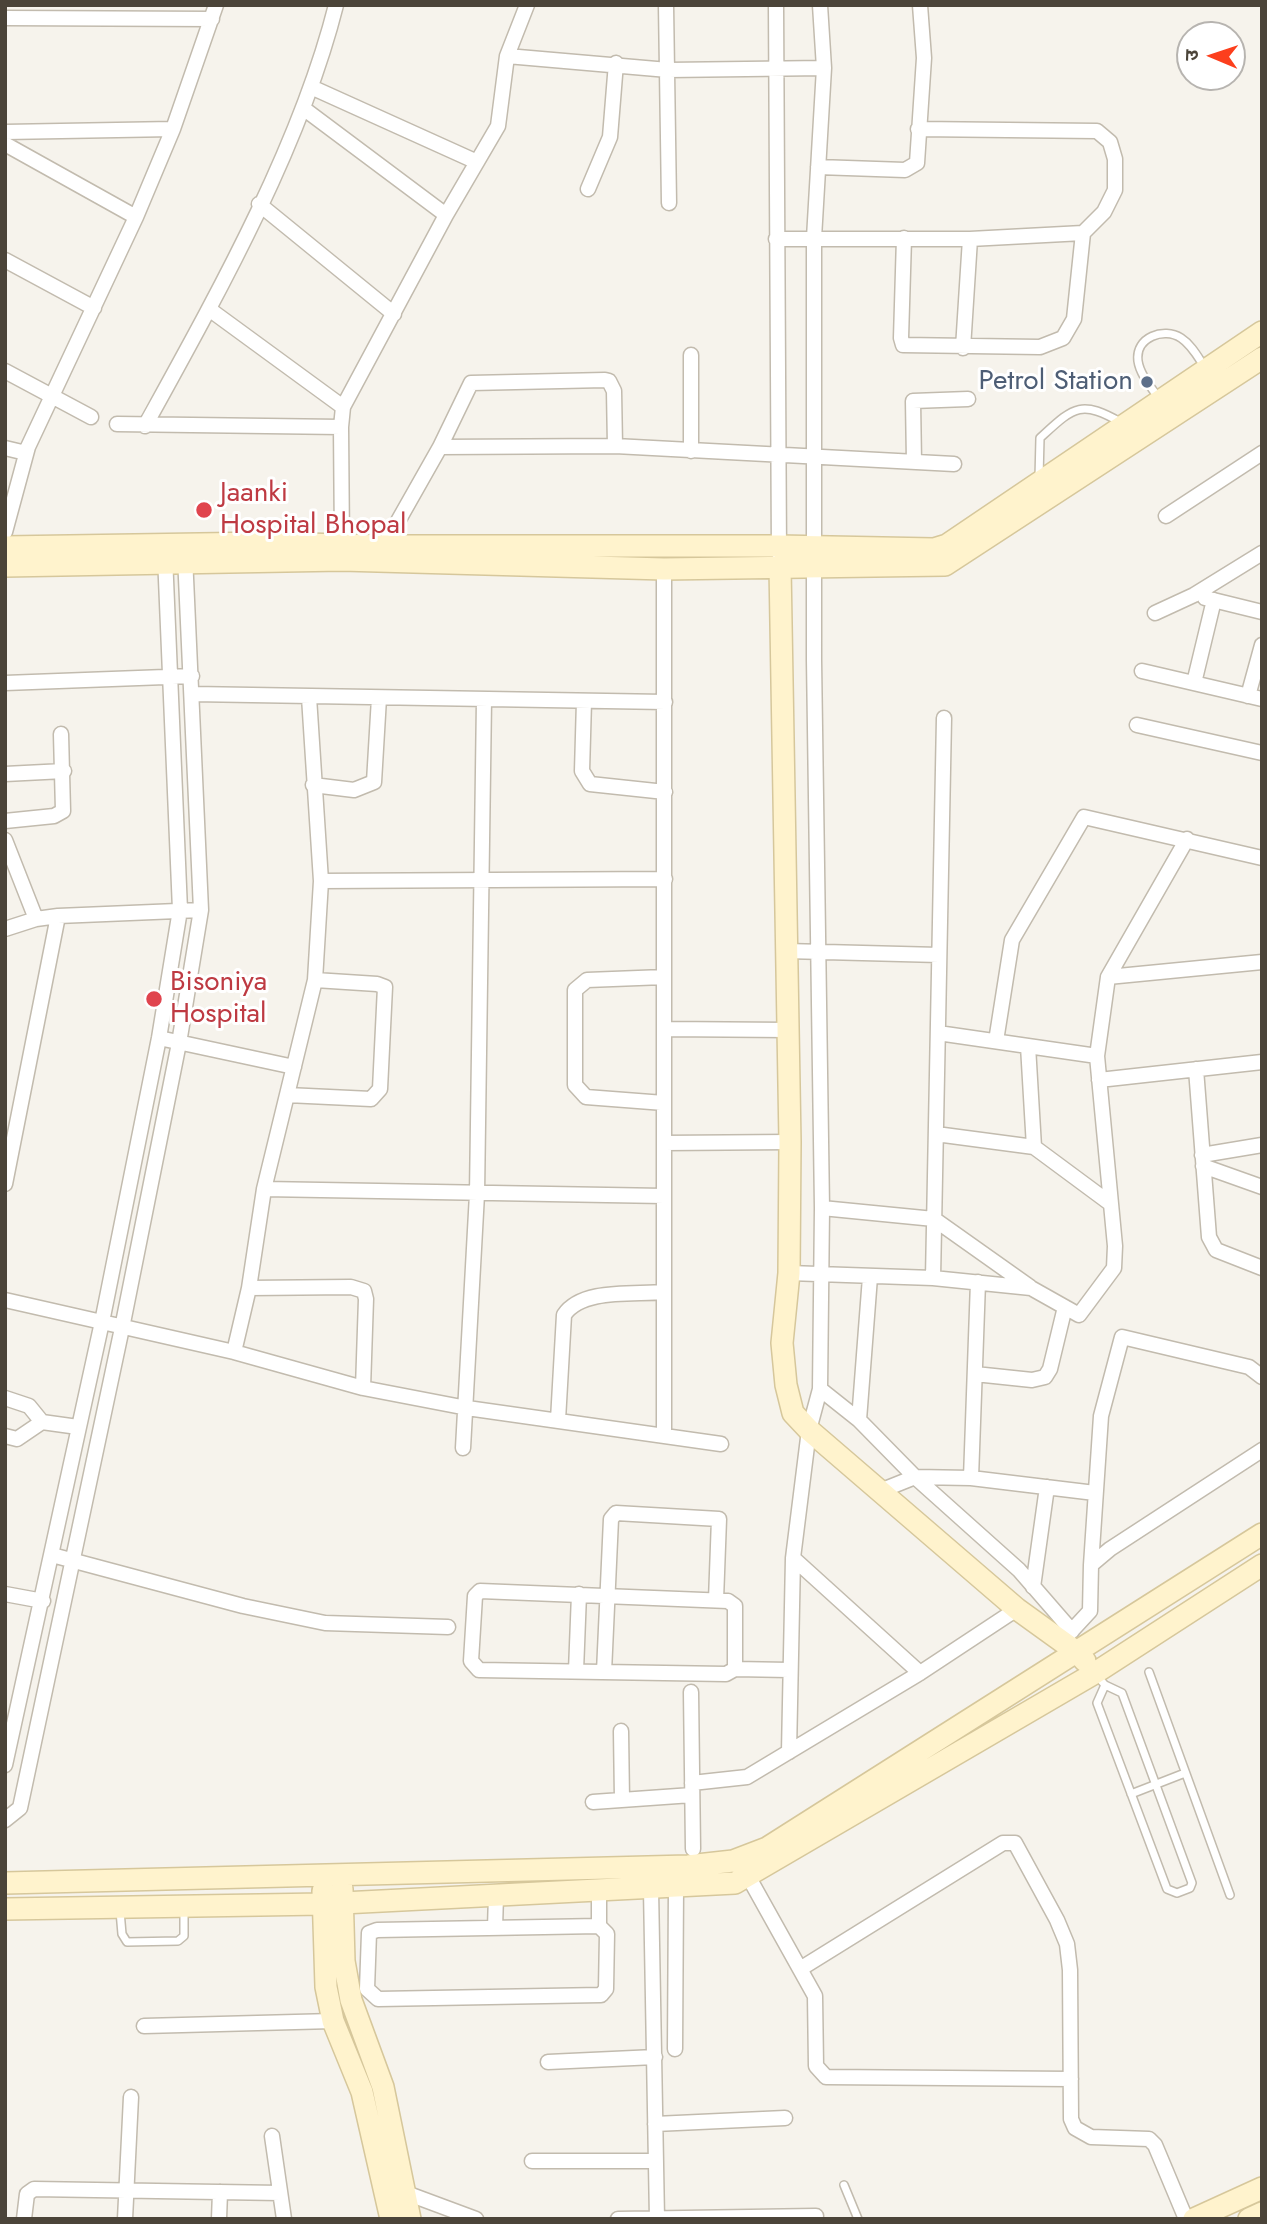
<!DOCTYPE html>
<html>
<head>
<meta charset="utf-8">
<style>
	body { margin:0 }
	#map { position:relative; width:1267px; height:2224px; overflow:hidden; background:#f6f3ec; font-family:Jost,"Noto Sans Devanagari",sans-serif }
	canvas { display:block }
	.frame { position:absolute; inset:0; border:7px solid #4b4439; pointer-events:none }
	.north { position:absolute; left:1176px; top:21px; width:70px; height:70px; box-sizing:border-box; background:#fff; border:2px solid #b7b4b0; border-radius:50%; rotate:272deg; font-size:19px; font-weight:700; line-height:28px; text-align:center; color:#4b4439 }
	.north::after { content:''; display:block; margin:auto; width:24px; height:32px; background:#fc3f1d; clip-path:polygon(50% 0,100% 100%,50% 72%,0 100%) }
</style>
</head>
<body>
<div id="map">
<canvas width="1267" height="2224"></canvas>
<div class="frame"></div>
<div class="north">उ</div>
</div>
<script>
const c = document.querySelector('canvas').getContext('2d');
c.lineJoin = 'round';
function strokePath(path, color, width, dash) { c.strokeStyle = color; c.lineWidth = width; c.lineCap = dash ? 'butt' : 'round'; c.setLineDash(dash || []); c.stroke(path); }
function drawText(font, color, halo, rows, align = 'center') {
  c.font = font + ' Jost,sans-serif'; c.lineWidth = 6; c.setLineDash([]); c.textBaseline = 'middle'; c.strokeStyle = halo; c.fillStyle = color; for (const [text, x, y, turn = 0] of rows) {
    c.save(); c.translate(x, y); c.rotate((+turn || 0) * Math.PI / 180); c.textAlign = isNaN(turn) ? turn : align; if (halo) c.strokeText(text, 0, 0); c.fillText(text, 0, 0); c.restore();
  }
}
const lane = new Path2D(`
	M 1160,400 C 1152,388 1140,375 1138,361 C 1135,337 1164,327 1181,338 C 1192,345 1199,359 1206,369
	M 1039,478 L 1040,438 C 1074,407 1080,399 1122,423
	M 1149,1672 L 1230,1895
	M 1097,1676 L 1105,1685 L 1122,1693 L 1192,1883 L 1190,1888 L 1177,1893 L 1167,1889 L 1097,1703 L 1105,1685
	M 1131,1794 L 1185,1773
	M 120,1911 L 122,1934 L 127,1942 L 178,1941 L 184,1936 L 184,1910
	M 844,2185 L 858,2219`);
const street = new Path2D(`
	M 666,5 L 669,203
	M 776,5 L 779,553
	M 5,18 L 212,19
	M 507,56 L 668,70 L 824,68
	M 311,87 L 477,162
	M 303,108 L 446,215
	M 5,132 L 173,129
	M 5,144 L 136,217
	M 818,167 L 905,170 L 917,163 L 924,58 L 920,5
	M 588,189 L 610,137 L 616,63
	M 259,204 L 394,314
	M 904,238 L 901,338 L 903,345 L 1040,347 L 1063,338 L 1074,319 L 1083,233
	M 776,239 L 970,239 L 1083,233 L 1104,212 L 1115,190 L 1115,159 L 1110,142 L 1097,131 L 918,129
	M 5,260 L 94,308
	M 209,309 L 343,407
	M 963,348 L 970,239
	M 5,371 L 91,417
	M 117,424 L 341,427
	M 145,426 C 216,297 300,148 336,5
	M 440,447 L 471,383 L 605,380 L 609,381 L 614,391 L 615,446
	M 5,448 L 26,453
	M 691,451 L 691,355
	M 914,462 L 913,401 L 968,399
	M 1166,516 L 1262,453
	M 5,532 L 28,447 L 136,217 L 173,129 L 216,5
	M 342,545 L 341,427 L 343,407 L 446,215 L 498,126 L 507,56 L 527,5
	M 384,546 L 440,447 L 615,446 L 954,464
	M 1205,598 L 1262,612
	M 1155,613 L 1194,595 L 1262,553
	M 1142,671 L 1262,699
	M 5,683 L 192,676
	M 1194,683 L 1214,600
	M 193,694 L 665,702
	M 1248,696 L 1262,645
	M 584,701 L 582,771 L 590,784 L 665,792
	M 1137,725 L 1262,753
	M 5,774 L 64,771
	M 313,785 L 354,790 L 374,782 L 379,698
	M 5,821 L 54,816 L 63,811 L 61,734
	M 5,840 L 36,919
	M 321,881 L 665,879
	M 5,929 L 36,919 L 58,916 L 201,910
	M 786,951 L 939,955
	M 1108,977 L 1262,962
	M 664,1029 L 789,1030
	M 938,1033 L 1097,1056
	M 159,1038 L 294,1067
	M 996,1041 L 1012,940 L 1084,817 L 1262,858
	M 1028,1046 L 1034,1147
	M 1196,1069 L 1209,1237 L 1216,1250 L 1262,1268
	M 1099,1080 L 1262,1062
	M 287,1095 L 371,1099 L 380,1089 L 385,987 L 377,984 L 315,980
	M 664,1103 L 586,1097 L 575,1085 L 575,990 L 587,980 L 664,977
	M 936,1134 L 1034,1147 L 1111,1204
	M 664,1143 L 790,1142
	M 1202,1155 L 1262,1145
	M 1203,1166 L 1262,1187
	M 5,1184 L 58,916
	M 264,1189 L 664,1196
	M 822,1208 L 934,1219 L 1030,1287
	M 789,1273 L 933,1278 L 1031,1288 L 1079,1315 L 1114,1268 L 1115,1246 L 1097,1056 L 1108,977 L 1187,839
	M 933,1278 L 944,718
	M 249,1288 L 351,1287 L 364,1291 L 366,1299 L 363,1388
	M 5,1300 L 234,1352 L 363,1388 L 467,1408 L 721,1444
	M 234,1352 L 249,1288 L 264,1189 L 315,980 L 321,881 L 309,697
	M 975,1374 L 1032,1380 L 1045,1377 L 1050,1369 L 1065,1307
	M 820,1389 L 859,1420 L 915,1477 L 1019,1570 L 1072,1631
	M 5,1398 L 29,1406 L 42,1422 L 78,1427
	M 558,1420 L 564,1315 C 582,1288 634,1295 664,1292
	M 859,1420 L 870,1277
	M 664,1433 L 664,569
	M 5,1436 L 17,1439 L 42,1422
	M 463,1448 L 477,1194 L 484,700
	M 971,1478 L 978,1282
	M 880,1491 L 915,1477 L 971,1478 L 1095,1493
	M 52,1555 L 243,1606 L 325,1623 L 448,1627
	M 793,1558 L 920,1673
	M 1091,1565 L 1101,1416 L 1122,1337 L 1249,1367 L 1262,1377
	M 1033,1587 L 1047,1487
	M 5,1594 L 43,1601
	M 1065,1638 L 1090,1611 L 1091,1565 L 1110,1549 L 1262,1450
	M 735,1669 L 735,1606 L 728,1601 L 480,1591 L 475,1596 L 471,1661 L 479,1670 L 726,1674 L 735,1669 L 789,1670
	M 576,1671 L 579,1594
	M 604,1672 L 611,1519 L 616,1513 L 719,1519 L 716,1600
	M 691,1692 L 693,1849
	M 621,1731 L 622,1800
	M 789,1752 L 793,1558 L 809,1430 L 820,1389 L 822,1208 L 814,660 L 814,238 L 824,68 L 820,5
	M 5,1765 L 102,1322 L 159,1038 L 180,910 L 165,556
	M 692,1783 L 747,1777 L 920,1673 L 1017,1609
	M 593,1802 L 692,1795
	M 5,1820 L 20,1808 L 122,1328 L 179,1043 L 201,910 L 185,556
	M 748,1876 L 815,1996 L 816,2066 L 826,2077 L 1071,2079
	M 651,1889 L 657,2219
	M 599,1926 L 377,1930 L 369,1933 L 367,1989 L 378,1999 L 601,1995 L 606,1989 L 607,1934 L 599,1926 L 599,1891
	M 495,1928 L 496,1895
	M 800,1969 L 1003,1843 L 1015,1843 L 1057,1920 L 1067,1944 L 1070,1970 L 1071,2119 L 1075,2128 L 1091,2137 L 1149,2139 L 1155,2145 L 1186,2219
	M 144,2026 L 333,2021
	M 675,2049 L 676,1888
	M 548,2062 L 655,2057
	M 655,2124 L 785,2118
	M 272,2136 L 284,2219
	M 532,2161 L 656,2161
	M 406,2193 L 476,2219
	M 24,2219 L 27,2194 L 34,2189 L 280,2193
	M 125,2219 L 131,2097
	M 219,2219 L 220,2192
	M 618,2219 L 816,2216`);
const secondary = new Path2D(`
	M 5,547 L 264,543 L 384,546 L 779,546 L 934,549 L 947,545 L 1262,332
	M 5,566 L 342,560 L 664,569 L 945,565 L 1262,358
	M 780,566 L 790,1142 L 789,1273 L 782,1343 L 786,1385 L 793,1413 L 809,1430 L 1017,1609 L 1078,1653 L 1085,1661
	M 5,1883 L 688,1866 L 733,1861 L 767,1848 L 1262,1534
	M 342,1889 L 344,1961 L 351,2000 L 383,2087 L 410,2219
	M 323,1891 L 326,1987 L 333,2021 L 362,2092 L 391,2219
	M 5,1909 L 323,1904 L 735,1883 L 1095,1673 L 1262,1565
	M 1194,2219 L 1262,2188
	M 1249,2219 L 1262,2213`);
strokePath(lane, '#c2bbae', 10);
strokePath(street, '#c2bbae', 17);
strokePath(secondary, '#d6c79b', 24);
strokePath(lane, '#fff', 7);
strokePath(street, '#fff', 14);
strokePath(secondary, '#fff3cd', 21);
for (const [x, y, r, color] of [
	[1147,382,7,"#5c6f8a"],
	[204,510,9,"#e0444e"],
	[154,999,9,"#e0444e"]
]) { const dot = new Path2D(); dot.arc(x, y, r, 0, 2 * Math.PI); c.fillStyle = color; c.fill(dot); strokePath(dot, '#fff', 2.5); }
drawText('28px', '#4e5e75', '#fff', [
	["Petrol Station",1133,382]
], 'right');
drawText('28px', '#be3a42', '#fff', [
	["Jaanki",220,494],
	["Hospital Bhopal",220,526],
	["Bisoniya",170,983],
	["Hospital",170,1015]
], 'left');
</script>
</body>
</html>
